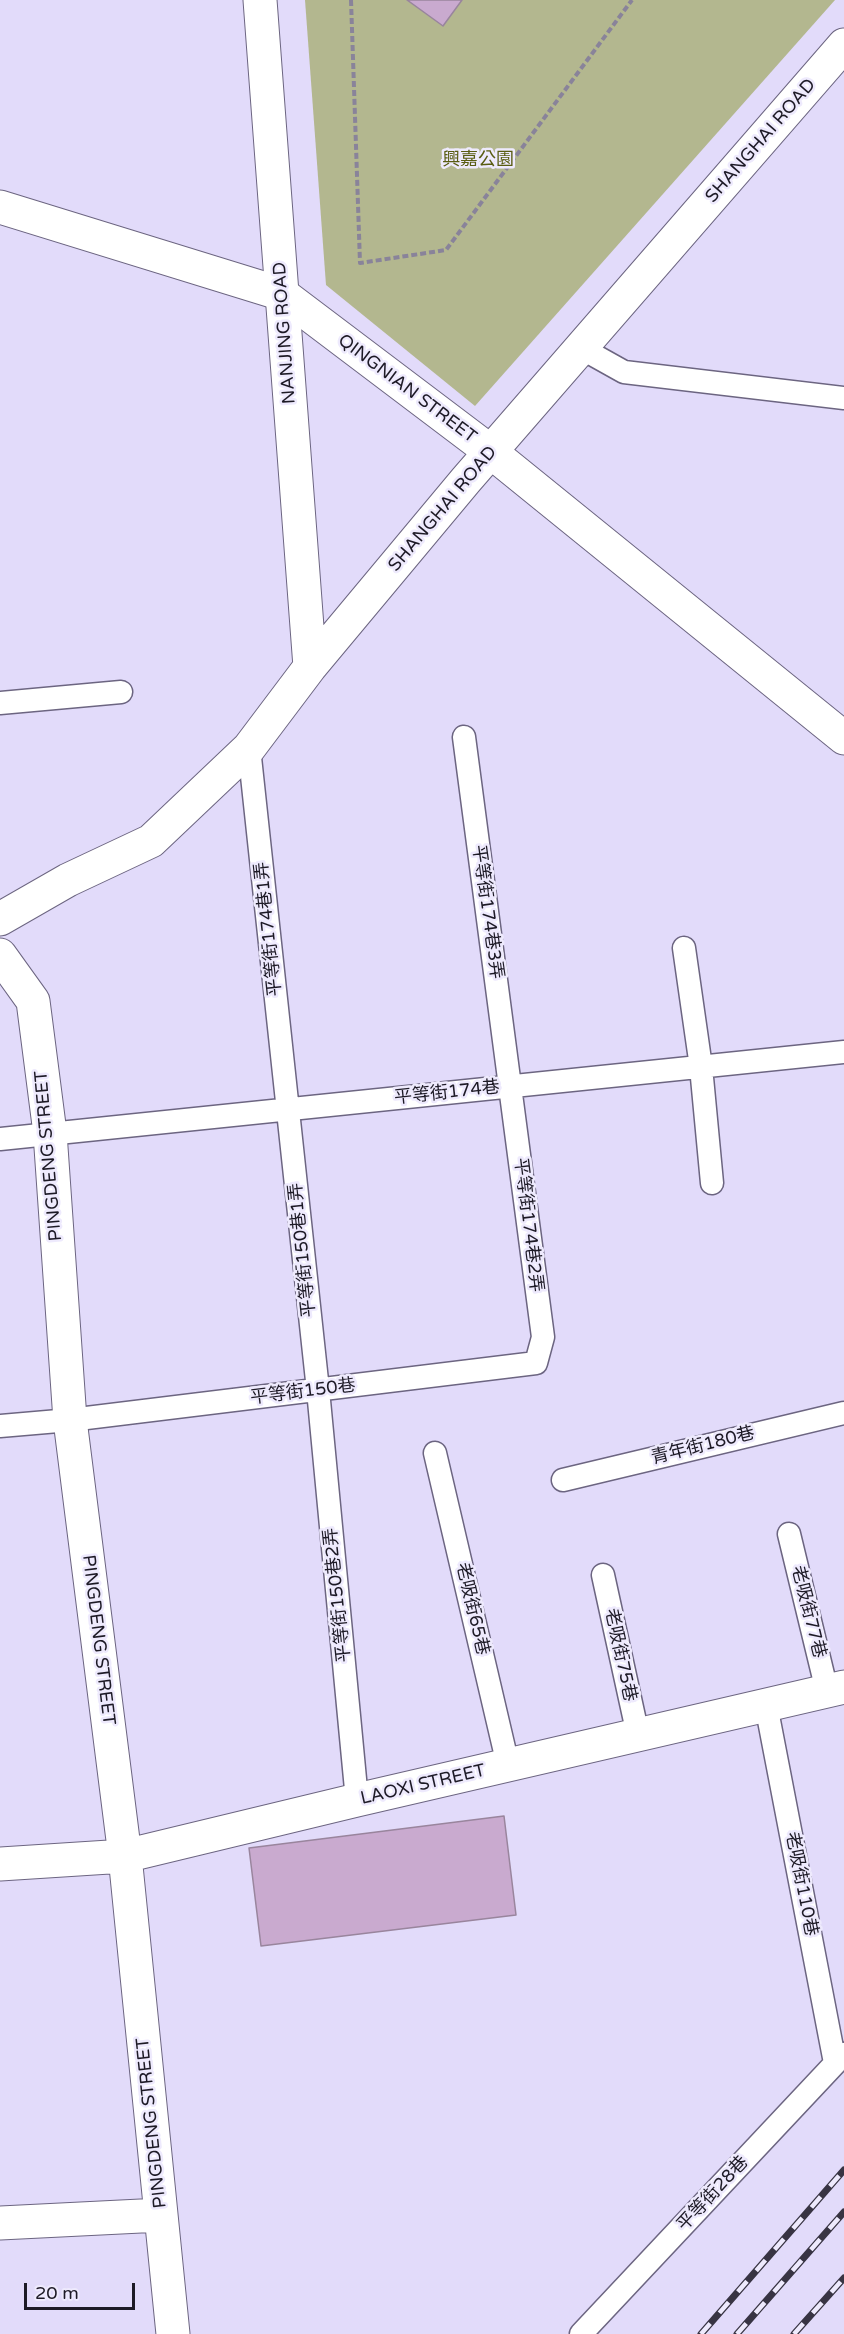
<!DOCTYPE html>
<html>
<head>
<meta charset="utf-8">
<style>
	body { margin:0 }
	#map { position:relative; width:844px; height:2334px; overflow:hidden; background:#e2dbfa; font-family:"Varela Round",sans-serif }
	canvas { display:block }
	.scale { position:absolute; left:24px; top:2283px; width:111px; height:27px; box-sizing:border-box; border:3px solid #1d1a26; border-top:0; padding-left:8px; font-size:18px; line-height:21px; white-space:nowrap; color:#1d1a26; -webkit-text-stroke:4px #eeeafd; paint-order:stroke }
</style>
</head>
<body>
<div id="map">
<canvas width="844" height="2334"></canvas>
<div class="scale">20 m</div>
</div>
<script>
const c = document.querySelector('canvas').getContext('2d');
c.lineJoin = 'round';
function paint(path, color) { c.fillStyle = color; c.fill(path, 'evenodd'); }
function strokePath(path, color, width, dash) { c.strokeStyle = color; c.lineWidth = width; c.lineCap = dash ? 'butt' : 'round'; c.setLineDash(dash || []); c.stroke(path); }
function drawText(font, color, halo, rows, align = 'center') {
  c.font = font + ' "Varela Round","Noto Sans TC",sans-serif'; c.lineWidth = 5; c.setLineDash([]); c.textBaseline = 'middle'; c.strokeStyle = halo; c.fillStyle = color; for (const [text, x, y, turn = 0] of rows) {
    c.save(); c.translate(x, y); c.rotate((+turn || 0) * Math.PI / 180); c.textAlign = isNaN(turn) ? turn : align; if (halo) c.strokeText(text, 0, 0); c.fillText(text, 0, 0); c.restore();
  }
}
paint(new Path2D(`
	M 305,0 L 835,0 L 475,406 L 326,285 Z`), '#b3b78f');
const building = new Path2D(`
	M 407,0 L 462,0 L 443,26 Z
	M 504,1816 L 516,1915 L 261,1946 L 249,1848 Z`);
paint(building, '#c9aacf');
strokePath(building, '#99859d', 1.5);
const service = new Path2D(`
	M 581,348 L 624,372 L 844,398
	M 0,703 L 121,692
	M 249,748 L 318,1390 L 357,1800
	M 684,948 L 701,1067 L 712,1183
	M 0,1139 L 844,1052
	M 0,1426 L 70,1420 L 536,1363 L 543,1337 L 464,737
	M 435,1453 L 508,1765
	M 563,1480 L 844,1413
	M 789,1534 L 827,1691
	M 603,1575 L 638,1735
	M 766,1705 L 835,2063
	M 581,2334 L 844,2054`);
const minor = new Path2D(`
	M 0,207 L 282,294 L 491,452 L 844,738
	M 0,955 L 33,1001 L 50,1133 L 70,1420 L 125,1856 L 173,2334
	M 0,1864 L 125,1856 L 357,1800 L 844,1687
	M 0,2223 L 161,2215`);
const tertiary = new Path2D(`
	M 260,0 L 310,667
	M 0,919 L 68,880 L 151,841 L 249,748 L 310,667 L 466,480 L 844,45`);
strokePath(service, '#6c6581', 25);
strokePath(minor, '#6c6581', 35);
strokePath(tertiary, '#6c6581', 35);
strokePath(new Path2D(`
	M 351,0 L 360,263 L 446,250 L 632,0`), '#89839a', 4, [6, 3]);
strokePath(service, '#fff', 22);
strokePath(minor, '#fff', 33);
strokePath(tertiary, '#fff', 33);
const rail = new Path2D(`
	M 701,2334 L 844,2170
	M 737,2334 L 844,2212
	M 794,2334 L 844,2278`);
strokePath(rail, '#383443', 7);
strokePath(rail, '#eeeafd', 4.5, [14]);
drawText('18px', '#1d1a26', '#eeeafd', [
	["SHANGHAI ROAD",761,141,-49],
	["NANJING ROAD",285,333,-94],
	["QINGNIAN STREET",407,389,37],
	["SHANGHAI ROAD",443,509,-50],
	["平等街174巷3弄",487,912,82],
	["平等街174巷1弄",269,929,-96],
	["平等街174巷",447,1093,-6],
	["PINGDENG STREET",49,1156,-95],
	["平等街174巷2弄",528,1225,83],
	["平等街150巷1弄",303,1250,-96],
	["平等街150巷",303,1392,-7],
	["青年街180巷",703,1446,-14],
	["平等街150巷2弄",338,1595,-96],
	["老吸街65巷",472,1609,77],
	["老吸街77巷",808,1612,76],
	["PINGDENG STREET",98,1640,83],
	["老吸街75巷",620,1655,78],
	["LAOXI STREET",423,1785,-13],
	["老吸街110巷",801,1884,79],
	["PINGDENG STREET",152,2123,-96],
	["平等街28巷",713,2194,-47]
]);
drawText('18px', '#595c12', '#eeeafd', [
	["興嘉公園",478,160]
]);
</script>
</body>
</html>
